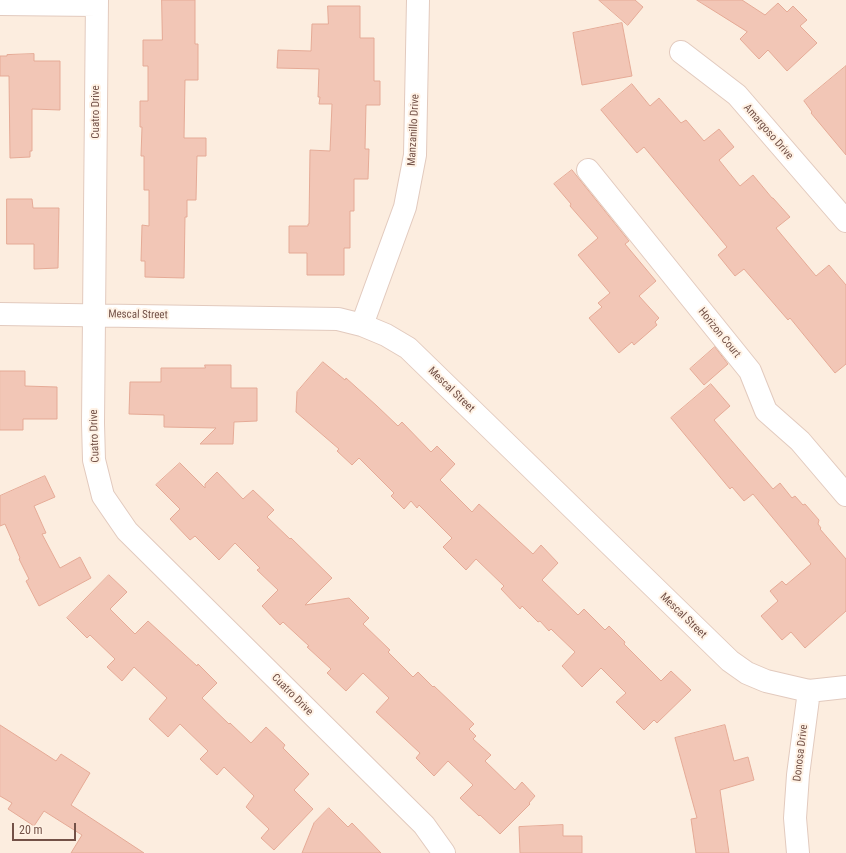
<!DOCTYPE html>
<html>
<head>
<meta charset="utf-8">
<style>
	body { margin:0 }
	#map { position:relative; width:846px; height:853px; overflow:hidden; background:#fceddf; font-family:"Roboto Condensed",sans-serif }
	canvas { display:block }
	.scale { position:absolute; left:12px; top:823px; width:64px; height:18px; box-sizing:border-box; border:2px solid #735147; border-top:0; padding-left:5px; font-size:12px; line-height:14px; white-space:nowrap; color:#735147; -webkit-text-stroke:3px #fff2e5; paint-order:stroke }
</style>
</head>
<body>
<div id="map">
<canvas width="846" height="853"></canvas>
<div class="scale">20 m</div>
</div>
<script>
const c = document.querySelector('canvas').getContext('2d');
c.lineJoin = 'round';
function paint(path, color) { c.fillStyle = color; c.fill(path, 'evenodd'); }
function strokePath(path, color, width, dash) { c.strokeStyle = color; c.lineWidth = width; c.lineCap = dash ? 'butt' : 'round'; c.setLineDash(dash || []); c.stroke(path); }
function drawText(font, color, halo, rows, align = 'center') {
  c.font = font + ' "Roboto Condensed",sans-serif'; c.lineWidth = 4; c.setLineDash([]); c.textBaseline = 'middle'; c.strokeStyle = halo; c.fillStyle = color; for (const [text, x, y, turn = 0] of rows) {
    c.save(); c.translate(x, y); c.rotate((+turn || 0) * Math.PI / 180); c.textAlign = isNaN(turn) ? turn : align; if (halo) c.strokeText(text, 0, 0); c.fillText(text, 0, 0); c.restore();
  }
}
const building = new Path2D(`
	M 162,0 L 195,0 L 195,44 L 198,44 L 198,80 L 185,80 L 184,138 L 206,138 L 206,156 L 197,156 L 196,200 L 187,200 L 187,217 L 185,217 L 184,278 L 145,277 L 145,261 L 141,261 L 142,225 L 149,226 L 149,190 L 144,190 L 144,156 L 141,156 L 142,127 L 140,127 L 140,101 L 148,101 L 148,66 L 143,66 L 143,40 L 162,40 Z
	M 599,0 L 635,0 L 643,7 L 628,25 Z
	M 697,0 L 742,0 L 765,15 L 778,3 L 787,12 L 793,6 L 807,20 L 800,26 L 817,43 L 787,71 L 768,50 L 759,59 L 740,39 L 747,32 Z
	M 328,6 L 360,6 L 360,38 L 374,38 L 374,81 L 380,81 L 380,105 L 366,105 L 365,149 L 369,149 L 368,179 L 354,179 L 354,211 L 350,211 L 350,248 L 344,248 L 344,275 L 307,275 L 307,253 L 289,253 L 289,226 L 308,226 L 308,224 L 309,224 L 310,150 L 330,151 L 332,104 L 319,104 L 320,97 L 318,97 L 319,69 L 277,68 L 278,50 L 311,51 L 312,24 L 328,24 Z
	M 622,23 L 632,76 L 582,85 L 573,33 Z
	M 34,54 L 34,61 L 60,61 L 60,110 L 32,109 L 32,151 L 30,151 L 30,157 L 10,158 L 9,76 L 0,76 L 0,56 L 7,56 L 7,55 Z
	M 846,66 L 846,155 L 811,113 L 812,112 L 804,101 Z
	M 632,84 L 650,106 L 659,98 L 681,123 L 686,120 L 704,141 L 719,129 L 734,147 L 719,160 L 740,186 L 753,175 L 772,198 L 773,198 L 790,217 L 776,228 L 816,276 L 829,265 L 846,285 L 846,364 L 835,373 L 790,318 L 788,320 L 744,269 L 735,276 L 718,255 L 727,247 L 644,147 L 637,153 L 601,110 Z
	M 572,170 L 629,241 L 625,244 L 656,281 L 639,296 L 659,318 L 655,322 L 657,325 L 634,345 L 632,342 L 619,353 L 589,318 L 602,307 L 598,303 L 610,293 L 578,255 L 598,238 L 570,206 L 571,204 L 554,184 Z
	M 7,199 L 32,199 L 33,208 L 59,208 L 58,268 L 34,269 L 34,244 L 7,244 Z
	M 715,347 L 728,364 L 704,385 L 690,369 Z
	M 323,362 L 345,380 L 346,378 L 377,406 L 398,426 L 402,422 L 431,452 L 437,446 L 455,464 L 440,480 L 472,512 L 479,504 L 533,554 L 541,545 L 558,563 L 542,580 L 578,615 L 584,609 L 605,630 L 609,626 L 625,642 L 624,644 L 661,681 L 671,671 L 691,690 L 657,723 L 654,720 L 644,730 L 616,702 L 626,693 L 601,668 L 582,687 L 562,666 L 575,652 L 551,629 L 549,631 L 540,621 L 538,622 L 522,606 L 520,609 L 501,589 L 504,586 L 476,559 L 466,570 L 443,547 L 452,538 L 419,505 L 417,508 L 411,501 L 404,509 L 391,496 L 394,493 L 359,458 L 352,465 L 337,451 L 339,449 L 296,412 L 297,392 Z
	M 205,365 L 231,365 L 231,388 L 257,388 L 257,421 L 234,422 L 233,444 L 200,444 L 216,428 L 164,427 L 164,415 L 129,414 L 130,382 L 161,382 L 161,368 L 205,368 Z
	M 0,371 L 25,371 L 25,386 L 57,387 L 57,419 L 23,419 L 23,430 L 0,430 Z
	M 711,384 L 730,406 L 714,420 L 773,489 L 780,483 L 792,498 L 795,496 L 803,505 L 805,504 L 819,520 L 818,524 L 821,528 L 820,529 L 846,559 L 846,611 L 805,648 L 791,632 L 782,640 L 761,616 L 778,601 L 770,591 L 782,581 L 786,585 L 811,564 L 753,494 L 744,501 L 732,487 L 730,489 L 671,418 Z
	M 180,463 L 205,488 L 205,484 L 217,472 L 243,499 L 253,490 L 274,510 L 267,517 L 290,539 L 291,538 L 332,578 L 305,605 L 349,598 L 369,618 L 363,624 L 390,650 L 388,652 L 413,677 L 418,672 L 433,687 L 434,686 L 474,724 L 469,729 L 476,736 L 473,739 L 491,755 L 485,761 L 515,790 L 522,782 L 535,796 L 529,803 L 530,804 L 500,834 L 480,815 L 479,816 L 460,798 L 473,785 L 448,761 L 434,776 L 416,758 L 420,753 L 376,712 L 389,698 L 363,673 L 346,691 L 327,673 L 331,669 L 307,647 L 309,646 L 283,622 L 280,625 L 262,606 L 278,590 L 257,570 L 260,568 L 235,543 L 219,560 L 195,536 L 190,540 L 170,519 L 180,509 L 156,485 Z
	M 45,476 L 55,497 L 34,506 L 46,533 L 42,534 L 60,568 L 80,557 L 91,578 L 39,606 L 26,581 L 29,579 L 19,559 L 20,558 L 5,524 L 0,526 L 0,496 Z
	M 109,575 L 127,592 L 110,609 L 135,634 L 148,621 L 197,666 L 198,664 L 217,683 L 202,698 L 229,724 L 230,723 L 251,743 L 266,727 L 285,745 L 283,748 L 309,774 L 294,790 L 313,809 L 274,850 L 261,838 L 269,829 L 246,807 L 254,796 L 224,767 L 217,775 L 200,759 L 208,751 L 180,724 L 168,737 L 149,719 L 167,698 L 134,667 L 122,681 L 107,667 L 115,659 L 90,635 L 87,638 L 67,618 Z
	M 0,725 L 56,761 L 61,754 L 90,773 L 71,805 L 144,853 L 71,853 L 82,835 L 44,811 L 34,826 L 8,809 L 12,803 L 0,796 Z
	M 725,725 L 734,761 L 748,757 L 754,780 L 720,790 L 729,853 L 696,853 L 691,819 L 697,818 L 675,738 Z
	M 329,808 L 348,827 L 352,823 L 381,853 L 302,853 L 314,823 Z
	M 563,825 L 563,836 L 582,836 L 582,853 L 520,853 L 519,827 Z`);
paint(building, '#f2c6b6');
strokePath(building, '#e5aa96', 1);
const minor = new Path2D(`
	M 97,0 L 93,423 L 94,460 L 103,496 L 127,531 L 424,825 L 444,853
	M 0,4 L 97,5
	M 681,52 L 737,95 L 846,221
	M 588,170 L 750,371 L 766,411 L 800,441 L 846,495
	M 0,314 L 338,319 L 362,325 L 386,335 L 408,348 L 730,661 L 747,673 L 766,681 L 809,691 L 846,687
	M 362,325 L 405,207 L 415,155 L 418,0
	M 798,853 L 795,818 L 798,775 L 809,691`);
strokePath(minor, '#e2cabe', 24);
strokePath(minor, '#fff', 22);
drawText('11px', '#735147', '#fff2e5', [
	["Cuatro Drive",96,112,-90],
	["Manzanillo Drive",414,130,-87],
	["Amargoso Drive",768,132,49],
	["Mescal Street",138,315,1],
	["Horizon Court",719,333,51],
	["Mescal Street",451,390,44],
	["Cuatro Drive",95,436,-92],
	["Mescal Street",683,616,44],
	["Cuatro Drive",292,695,45],
	["Donosa Drive",801,753,-83]
]);
</script>
</body>
</html>
